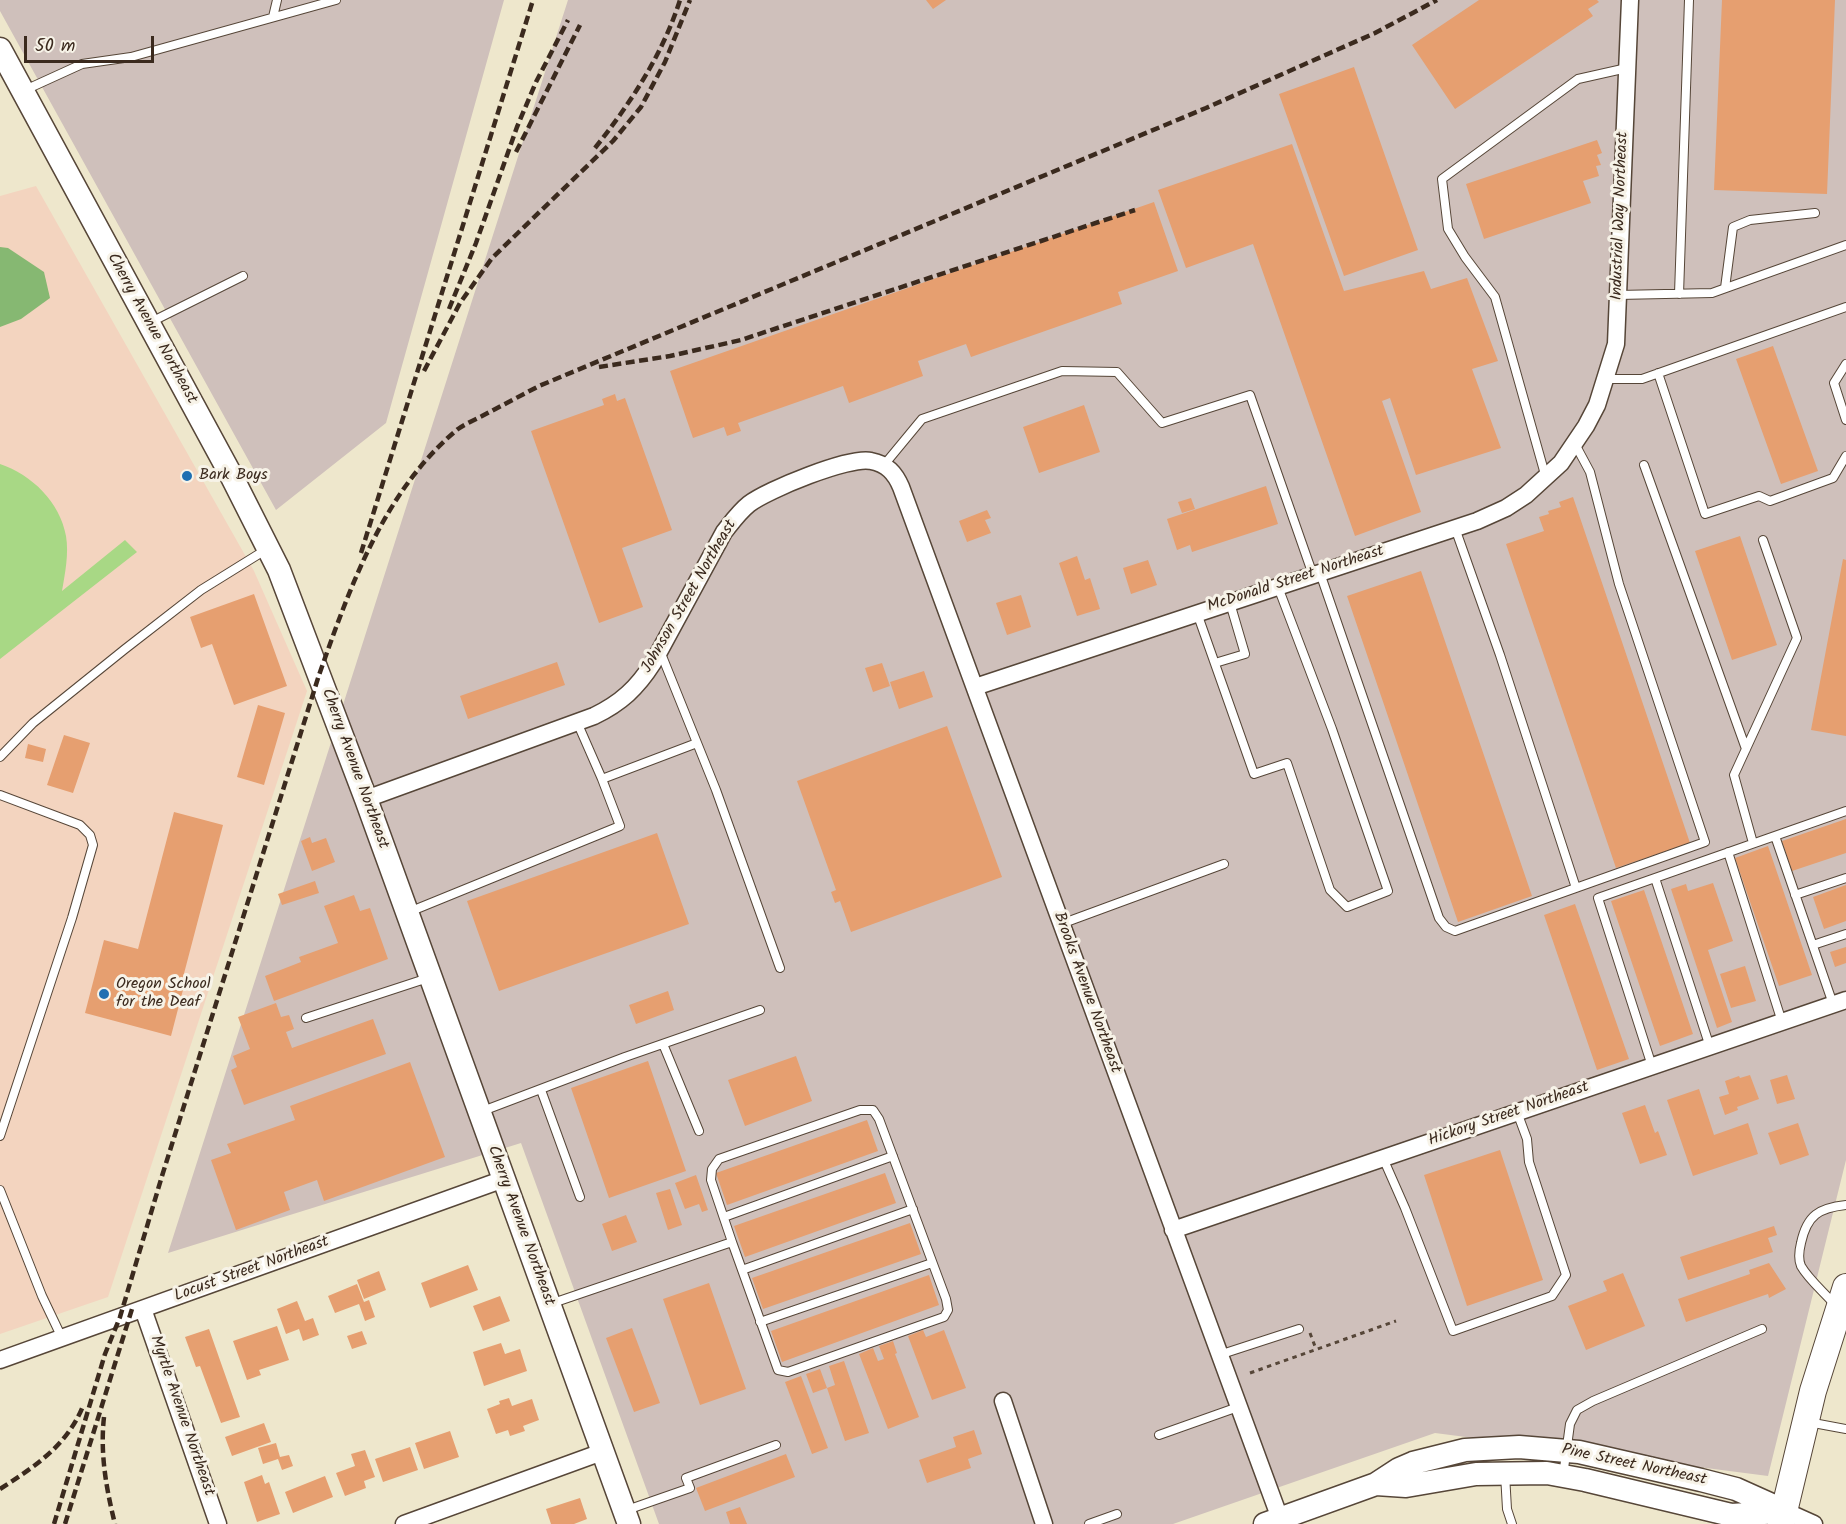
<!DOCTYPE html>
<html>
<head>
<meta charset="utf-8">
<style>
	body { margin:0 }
	#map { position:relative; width:1846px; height:1524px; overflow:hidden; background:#eee7cc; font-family:Kalam,sans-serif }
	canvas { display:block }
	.scale { position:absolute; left:24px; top:36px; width:130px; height:27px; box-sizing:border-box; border:3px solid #3b2a1e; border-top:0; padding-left:8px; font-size:18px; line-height:21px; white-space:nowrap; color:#3b2a1e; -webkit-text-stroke:4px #f7f3e8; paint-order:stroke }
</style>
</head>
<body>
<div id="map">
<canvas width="1846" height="1524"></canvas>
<div class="scale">50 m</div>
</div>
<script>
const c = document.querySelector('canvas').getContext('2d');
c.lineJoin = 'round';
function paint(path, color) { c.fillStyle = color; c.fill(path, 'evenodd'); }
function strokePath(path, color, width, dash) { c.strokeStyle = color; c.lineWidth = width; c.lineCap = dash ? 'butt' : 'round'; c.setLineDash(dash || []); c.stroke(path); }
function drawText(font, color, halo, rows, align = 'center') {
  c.font = font + ' Kalam,sans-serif'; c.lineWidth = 6; c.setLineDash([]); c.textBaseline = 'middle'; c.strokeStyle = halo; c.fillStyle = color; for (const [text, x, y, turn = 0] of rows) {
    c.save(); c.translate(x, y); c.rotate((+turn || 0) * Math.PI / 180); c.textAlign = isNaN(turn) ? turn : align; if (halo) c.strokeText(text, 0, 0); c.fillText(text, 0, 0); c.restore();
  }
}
paint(new Path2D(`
	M 36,186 L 254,571 L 307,691 L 108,1297 L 0,1334 L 0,196 Z`), '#f3d4bf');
paint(new Path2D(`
	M 0,0 L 504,0 L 386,423 L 276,510 L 0,11 Z
	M 568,0 L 1846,0 L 1846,1160 L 1768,1476 L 1435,1433 L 1173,1524 L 659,1524 L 521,1143 L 168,1253 Z`), '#cfc0bb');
paint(new Path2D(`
	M 0,464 C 32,475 60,502 66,536 C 69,554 65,573 62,591 L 125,540 L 137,552 L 0,659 Z`), '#a8d885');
paint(new Path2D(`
	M 0,247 L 8,248 L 44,272 L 50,298 L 21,319 L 0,327 Z`), '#86b872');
paint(new Path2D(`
	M 926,0 L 946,0 L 933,9 Z
	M 1479,0 L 1597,0 L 1599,2 L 1588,9 L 1593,16 L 1455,109 L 1412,45 Z
	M 1722,0 L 1835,0 L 1827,194 L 1714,190 Z
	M 1354,67 L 1418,250 L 1344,276 L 1279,94 Z
	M 1597,140 L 1602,153 L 1597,155 L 1601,165 L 1596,166 L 1599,176 L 1583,181 L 1591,203 L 1484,239 L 1466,184 Z
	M 1292,144 L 1344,291 L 1424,271 L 1431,289 L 1467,278 L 1498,361 L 1472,369 L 1501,448 L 1416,475 L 1390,398 L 1382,401 L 1421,512 L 1355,536 L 1253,244 L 1186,268 L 1158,190 Z
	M 1154,202 L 1178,271 L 1118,292 L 1122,304 L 971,357 L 966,344 L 918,361 L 923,376 L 849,403 L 843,386 L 738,423 L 741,431 L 727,436 L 724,427 L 693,438 L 670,371 Z
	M 1773,346 L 1818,471 L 1781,484 L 1736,359 Z
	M 615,394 L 617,401 L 625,398 L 672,530 L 622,548 L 643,607 L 599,623 L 531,431 L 604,405 L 602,399 Z
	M 1084,405 L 1100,452 L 1039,473 L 1023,427 Z
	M 1266,486 L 1278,524 L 1192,552 L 1190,545 L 1177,550 L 1167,519 Z
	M 1573,497 L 1690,843 L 1616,868 L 1506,544 L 1544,531 L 1539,517 L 1549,514 L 1548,511 L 1561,507 L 1559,502 Z
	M 1191,498 L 1195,509 L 1182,513 L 1178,502 Z
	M 987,510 L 991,518 L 985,520 L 991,533 L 967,542 L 959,521 Z
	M 1740,536 L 1777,645 L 1732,660 L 1695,551 Z
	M 1077,556 L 1085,580 L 1090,578 L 1100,609 L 1077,616 L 1059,563 Z
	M 1843,559 L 1846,560 L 1846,736 L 1811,730 Z
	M 1148,560 L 1157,585 L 1131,594 L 1123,568 Z
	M 1421,571 L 1532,896 L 1458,922 L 1347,596 Z
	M 254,594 L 287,686 L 234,705 L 212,644 L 201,648 L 190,617 Z
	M 1021,595 L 1031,627 L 1007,635 L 996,603 Z
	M 557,662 L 565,685 L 468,719 L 460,696 Z
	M 882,663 L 890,686 L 873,692 L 865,668 Z
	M 924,671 L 933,697 L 899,709 L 890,682 Z
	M 258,705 L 285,713 L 264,785 L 237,777 Z
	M 947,726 L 1002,877 L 851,932 L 840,901 L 835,903 L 831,892 L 836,890 L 797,781 Z
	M 64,735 L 90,743 L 73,793 L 47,785 Z
	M 28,744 L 46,749 L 43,762 L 25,758 Z
	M 174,812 L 223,825 L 181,985 L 184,986 L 171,1036 L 85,1013 L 104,940 L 138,949 Z
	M 1846,819 L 1846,853 L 1792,871 L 1782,841 Z
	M 657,833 L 689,924 L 499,991 L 467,901 Z
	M 310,837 L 312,843 L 326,838 L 335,862 L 312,871 L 301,841 Z
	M 1768,846 L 1812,975 L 1779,986 L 1735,858 Z
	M 315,881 L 319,893 L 282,905 L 278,894 Z
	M 1713,883 L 1733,941 L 1708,950 L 1732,1022 L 1717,1028 L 1671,889 L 1686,884 L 1688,891 Z
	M 1846,885 L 1846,921 L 1824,929 L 1813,897 Z
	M 1644,890 L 1693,1034 L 1660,1046 L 1611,901 Z
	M 354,895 L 360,911 L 370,908 L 388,959 L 274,1001 L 265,976 L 301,962 L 299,957 L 338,943 L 324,906 Z
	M 1575,904 L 1629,1059 L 1597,1070 L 1544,915 Z
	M 1846,947 L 1846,963 L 1835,967 L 1830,952 Z
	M 1745,966 L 1756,1001 L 1731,1008 L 1720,974 Z
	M 668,991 L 674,1010 L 636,1024 L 629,1005 Z
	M 276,1003 L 281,1017 L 289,1015 L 294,1029 L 286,1032 L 292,1048 L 373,1019 L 386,1054 L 244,1105 L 231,1070 L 237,1067 L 233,1056 L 250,1049 L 238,1017 Z
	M 796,1056 L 812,1101 L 745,1126 L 728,1080 Z
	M 648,1061 L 686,1171 L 609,1198 L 571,1088 Z
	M 410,1062 L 445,1157 L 324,1201 L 317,1180 L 284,1192 L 290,1210 L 236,1230 L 211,1160 L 231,1153 L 227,1144 L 295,1120 L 290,1106 Z
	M 1750,1075 L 1759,1099 L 1737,1107 L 1738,1110 L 1725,1115 L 1719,1097 L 1729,1094 L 1725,1081 L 1739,1076 L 1740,1078 Z
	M 1787,1075 L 1795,1099 L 1777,1104 L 1770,1080 Z
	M 1699,1089 L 1714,1135 L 1748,1123 L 1758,1154 L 1693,1176 L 1667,1100 Z
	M 1645,1105 L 1655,1133 L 1658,1131 L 1667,1155 L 1640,1164 L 1622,1113 Z
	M 867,1120 L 878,1151 L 727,1205 L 716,1173 Z
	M 1798,1123 L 1809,1155 L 1780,1165 L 1768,1133 Z
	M 1500,1150 L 1543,1280 L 1467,1306 L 1424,1175 Z
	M 885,1173 L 896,1203 L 745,1257 L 734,1226 Z
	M 696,1175 L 708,1210 L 702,1212 L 699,1204 L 685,1209 L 675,1183 Z
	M 670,1189 L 682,1225 L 668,1230 L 656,1193 Z
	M 626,1215 L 637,1242 L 612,1251 L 602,1224 Z
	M 910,1223 L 921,1254 L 763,1309 L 752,1278 Z
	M 1774,1226 L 1777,1235 L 1768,1238 L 1773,1252 L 1688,1280 L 1680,1257 Z
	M 1769,1263 L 1786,1289 L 1769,1298 L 1768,1294 L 1686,1322 L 1678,1299 L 1750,1274 L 1749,1270 Z
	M 468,1265 L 478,1290 L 430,1308 L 421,1283 Z
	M 379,1271 L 386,1290 L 364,1299 L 357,1280 Z
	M 1623,1273 L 1645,1326 L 1586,1350 L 1568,1306 L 1607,1291 L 1603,1281 Z
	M 929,1275 L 939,1305 L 782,1362 L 771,1331 Z
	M 709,1283 L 746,1389 L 700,1405 L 663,1299 Z
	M 357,1284 L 364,1302 L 369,1300 L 375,1317 L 365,1321 L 359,1304 L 335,1313 L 328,1296 Z
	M 500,1296 L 510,1321 L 483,1331 L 473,1306 Z
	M 297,1301 L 305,1321 L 313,1318 L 319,1335 L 303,1341 L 299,1329 L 286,1334 L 277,1309 Z
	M 277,1326 L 289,1360 L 259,1370 L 261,1375 L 247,1380 L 233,1341 Z
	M 632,1328 L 660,1403 L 634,1412 L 606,1338 Z
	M 209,1329 L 240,1417 L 221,1423 L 200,1366 L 196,1367 L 185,1337 Z
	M 923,1330 L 926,1337 L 944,1330 L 966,1388 L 932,1400 L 908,1336 Z
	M 362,1331 L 367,1344 L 352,1349 L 347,1336 Z
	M 893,1341 L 897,1353 L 895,1354 L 919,1417 L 888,1429 L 859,1354 L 873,1348 L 878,1361 L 884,1359 L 879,1346 Z
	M 501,1343 L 505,1354 L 520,1349 L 527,1371 L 484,1386 L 473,1352 Z
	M 844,1361 L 869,1433 L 845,1441 L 827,1388 L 835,1385 L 829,1366 Z
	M 820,1369 L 827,1388 L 813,1393 L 806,1374 Z
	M 801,1376 L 828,1448 L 812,1454 L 785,1382 Z
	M 509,1398 L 512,1406 L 532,1399 L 539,1420 L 523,1426 L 525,1431 L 510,1436 L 508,1430 L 496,1434 L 487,1409 L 500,1404 L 499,1401 Z
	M 264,1423 L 271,1442 L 232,1456 L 225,1437 Z
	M 974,1430 L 982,1454 L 968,1459 L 971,1468 L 927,1483 L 919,1460 L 956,1447 L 953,1437 Z
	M 450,1431 L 459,1457 L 424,1469 L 415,1443 Z
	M 276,1443 L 280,1457 L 289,1455 L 293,1466 L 282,1470 L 278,1459 L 263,1464 L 258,1448 Z
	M 410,1447 L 418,1470 L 383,1482 L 375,1459 Z
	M 365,1450 L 375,1477 L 364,1481 L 366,1488 L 345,1496 L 336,1473 L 355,1466 L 351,1454 Z
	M 786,1454 L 795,1477 L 705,1511 L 696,1488 Z
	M 262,1475 L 265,1484 L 269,1482 L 280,1514 L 257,1522 L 244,1482 Z
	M 325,1476 L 333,1497 L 293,1513 L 285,1492 Z
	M 580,1498 L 587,1519 L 574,1524 L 551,1524 L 546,1509 Z
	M 740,1507 L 747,1524 L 730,1524 L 726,1512 Z`), '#e69f70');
const service = new Path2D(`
	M 273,17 L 277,0
	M 25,90 L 82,64 L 131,57 L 336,0
	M 1725,288 L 1733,227 L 1750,220 L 1815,213
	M 1679,294 L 1689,0
	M 1618,295 L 1712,293 L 1846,245
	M 151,322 L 243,276
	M 1846,364 L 1834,383 L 1846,420
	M 1658,373 L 1705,514 L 1759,496 L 1770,501 L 1833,478 L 1846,456
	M 1605,379 L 1642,379 L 1846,307
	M 884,465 L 922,419 L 1062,371 L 1117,372 L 1162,423 L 1250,395 L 1313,575
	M 1644,465 L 1746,749
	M 1546,478 L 1495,297 L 1465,257 L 1448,229 L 1442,179 L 1578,79 L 1627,68
	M 1455,528 L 1500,655 L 1576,888
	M 1320,573 L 1439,918 L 1446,927 L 1455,931 L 1705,842 L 1619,584 L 1590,472 L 1575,444
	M 1197,613 L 1254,774 L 1287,763 L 1330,890 L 1347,907 L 1388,891 L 1332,729 L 1278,587
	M 660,651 L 716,790 L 780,968
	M 1215,663 L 1245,654 L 1230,603
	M 577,722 L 602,779
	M 0,757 L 33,723 L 125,649 L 201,590 L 267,549
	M 0,795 L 80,825 L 90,835 L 93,845 L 72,918 L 0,1136
	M 1775,836 L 1833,1004
	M 1753,843 L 1734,775 L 1797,638 L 1763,540
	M 1728,852 L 1782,1022
	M 1655,878 L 1710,1047
	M 1795,895 L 1846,878
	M 409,912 L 620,826 L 602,779 L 697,743
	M 1061,924 L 1224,864
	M 1813,945 L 1846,934
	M 306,1018 L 428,978
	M 663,1044 L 699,1131
	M 1652,1066 L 1598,898 L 1846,811
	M 541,1090 L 580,1197
	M 480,1112 L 625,1057 L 760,1010
	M 1383,1158 L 1405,1208 L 1453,1331 L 1552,1296 L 1566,1275 L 1529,1162 L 1527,1139 L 1517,1112
	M 0,1190 L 42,1296 L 62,1338
	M 724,1217 L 893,1156
	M 742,1270 L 913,1209
	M 550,1304 L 732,1242 L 711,1180 L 712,1169 L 719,1159 L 860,1110 L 873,1110 L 879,1119 L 946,1299 L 948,1310 L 944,1317 L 788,1372 L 778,1370 L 732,1242
	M 1835,1305 C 1825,1293 1809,1280 1801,1266 C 1798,1259 1799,1251 1801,1243 C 1807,1215 1819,1208 1846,1205
	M 760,1322 L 932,1263
	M 1219,1355 L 1299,1329
	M 1808,1422 L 1846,1429
	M 1159,1435 L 1238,1407
	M 1505,1474 L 1507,1509 L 1512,1524
	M 1563,1476 L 1570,1424 L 1577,1410 L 1593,1401 L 1762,1329
	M 624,1511 L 690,1488 L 686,1478 L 776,1445
	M 1089,1524 L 1117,1514`);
const minor = new Path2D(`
	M 975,687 L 1477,521 L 1506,508 L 1526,495 L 1561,463 L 1586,426 L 1597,405 L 1616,344 L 1630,0
	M 366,799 L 594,716 C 621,703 637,688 653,663 L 724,532 C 732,522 739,512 749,504 C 767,490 850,456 871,461 C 887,464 895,473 901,487 L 1282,1524
	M 1173,1230 L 1846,1000
	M 143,1309 L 218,1524
	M 0,1360 L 504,1179
	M 1003,1401 L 1044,1524
	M 1785,1511 L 1814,1524
	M 404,1524 L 602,1452`);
const secondary = new Path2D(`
	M 0,49 L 231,475 L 279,570 L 366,799 L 629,1524
	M 1376,1484 L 1406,1486 L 1476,1474 L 1547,1473 L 1585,1480 L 1731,1515 L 1781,1512
	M 1265,1524 L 1376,1484 L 1399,1469 L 1413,1463 L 1465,1450 L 1519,1447 L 1579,1452 L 1701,1480 L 1736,1489 L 1785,1511`);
const primary = new Path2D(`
	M 1781,1524 L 1813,1391 L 1846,1287`);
strokePath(service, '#564638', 10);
strokePath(minor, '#564638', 19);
strokePath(secondary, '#564638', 25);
strokePath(primary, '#564638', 28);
strokePath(new Path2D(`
	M 1310,1333 L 1316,1349
	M 1250,1373 L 1396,1321`), '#564638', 3, [4.5, 4.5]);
strokePath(service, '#fff', 8);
strokePath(minor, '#fff', 16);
strokePath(secondary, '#fff', 22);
strokePath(primary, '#fff', 26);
strokePath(new Path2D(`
	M 595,148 C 630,104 663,54 680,0
	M 516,152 L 580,25
	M 449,309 L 476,243 L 517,127 L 536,82 L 568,20
	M 599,367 L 670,356 L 741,340 L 1135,210
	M 424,371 L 460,303 L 492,258 L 613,141 L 641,107 L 665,62 L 690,0
	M 361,553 L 533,0
	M 104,1417 C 100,1453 106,1488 115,1524
	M 0,1489 C 34,1467 67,1446 83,1406
	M 54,1524 L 105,1354 L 120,1317 L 162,1176 L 319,675 C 350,587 384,490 458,429 C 465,424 474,420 482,416 C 501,406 520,396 539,386 L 1206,108 L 1375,33 L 1437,0
	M 65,1524 L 132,1309`), '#3b2a1e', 4.5, [9, 4.5]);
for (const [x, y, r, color] of [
	[187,476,6,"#1f6fb2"],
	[104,994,6,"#1f6fb2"]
]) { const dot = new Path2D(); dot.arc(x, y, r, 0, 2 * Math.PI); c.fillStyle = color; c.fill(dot); strokePath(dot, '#f7f3e8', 2); }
drawText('16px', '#3b2a1e', '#f7f3e8', [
	["Industrial Way Northeast",1621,216,-88],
	["Cherry Avenue Northeast",151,329,61],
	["McDonald Street Northeast",1296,580,-18],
	["Johnson Street Northeast",690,597,-60],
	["Cherry Avenue Northeast",354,769,70],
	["Brooks Avenue Northeast",1086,993,70],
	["Hickory Street Northeast",1509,1115,-19],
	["Cherry Avenue Northeast",520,1226,70],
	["Locust Street Northeast",252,1270,-20],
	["Myrtle Avenue Northeast",181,1416,71],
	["Pine Street Northeast",1634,1466,12]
]);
drawText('16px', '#3b2a1e', '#f7f3e8', [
	["Bark Boys",199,476],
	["Oregon School",116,985],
	["for the Deaf",116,1003]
], 'left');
</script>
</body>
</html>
